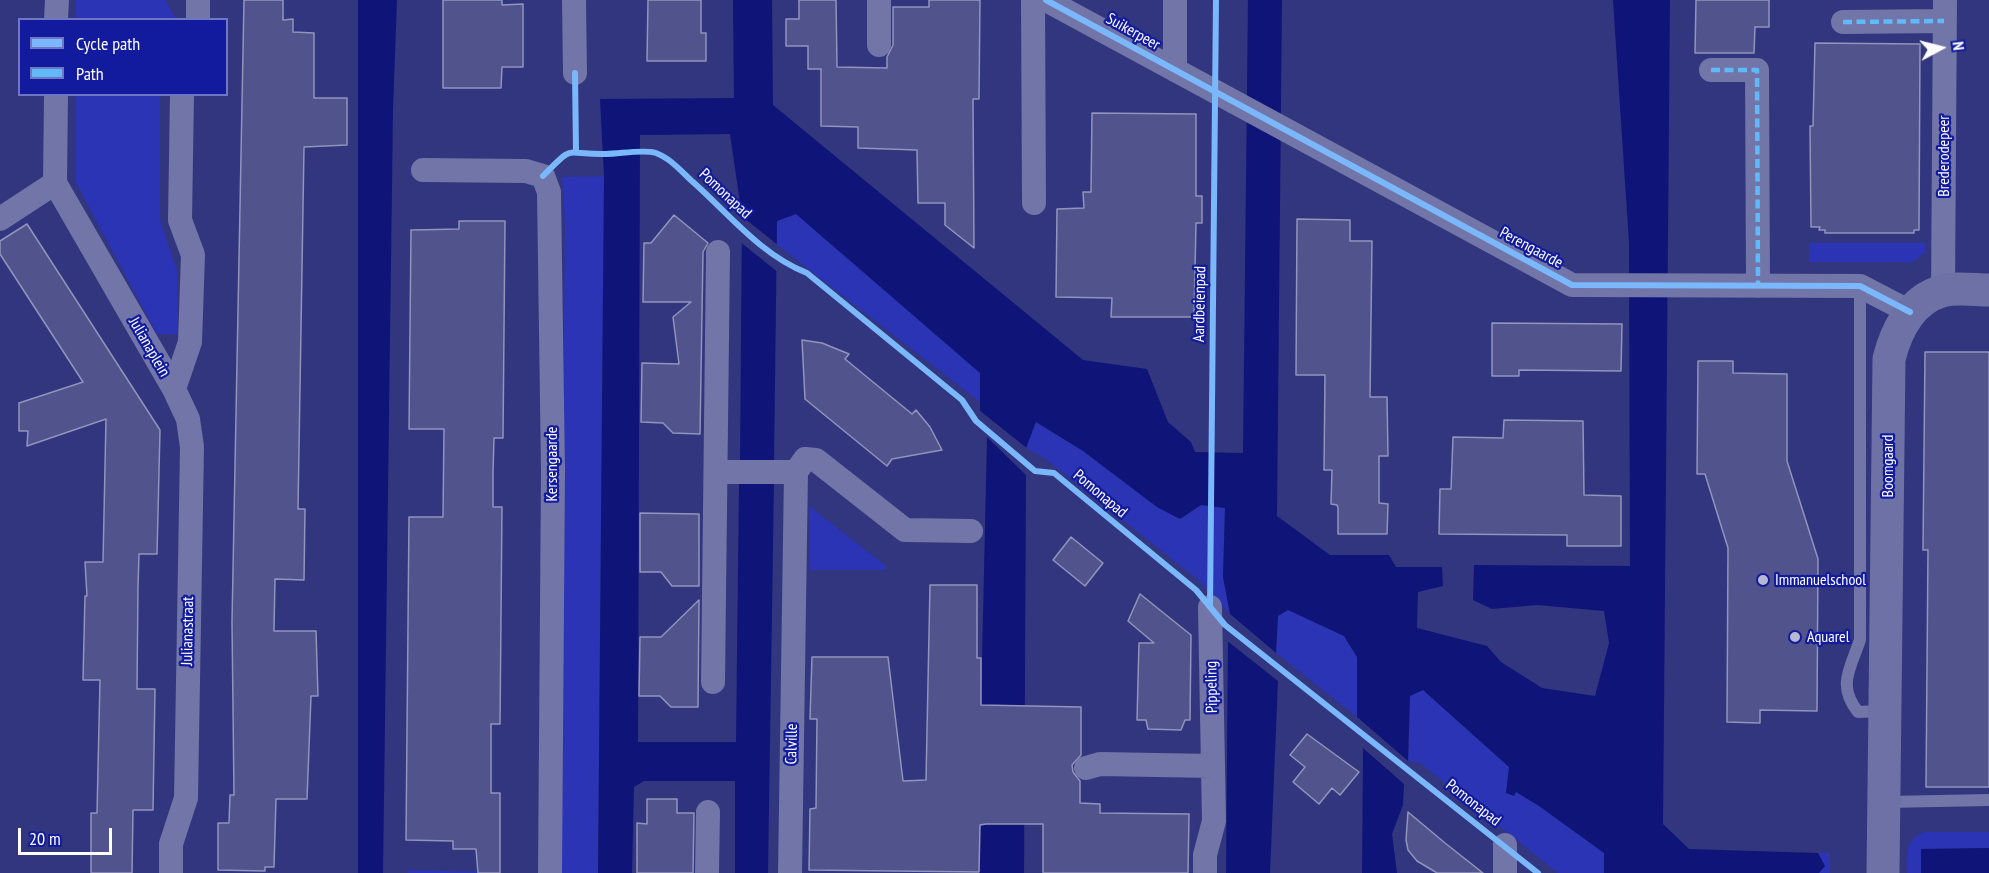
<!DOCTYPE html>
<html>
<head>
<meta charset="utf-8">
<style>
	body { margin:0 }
	#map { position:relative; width:1989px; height:873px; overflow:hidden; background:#32367e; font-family:"PT Sans Narrow",sans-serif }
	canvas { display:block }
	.legend { position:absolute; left:18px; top:18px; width:210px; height:78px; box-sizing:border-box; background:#121b9d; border:2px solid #7176c4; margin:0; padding:8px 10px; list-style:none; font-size:18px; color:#fff }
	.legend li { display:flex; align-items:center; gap:12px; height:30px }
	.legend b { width:30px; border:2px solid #7176c4 }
	.north { position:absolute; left:1911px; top:18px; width:60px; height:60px; -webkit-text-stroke:4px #121b9d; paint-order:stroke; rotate:83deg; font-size:16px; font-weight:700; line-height:24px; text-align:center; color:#fff }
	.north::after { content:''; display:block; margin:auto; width:21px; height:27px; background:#fff; clip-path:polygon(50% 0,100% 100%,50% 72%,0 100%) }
	.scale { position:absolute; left:18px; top:828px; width:94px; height:27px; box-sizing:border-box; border:3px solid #fff; border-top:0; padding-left:8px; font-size:18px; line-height:21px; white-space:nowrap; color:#fff; -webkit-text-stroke:4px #121b9d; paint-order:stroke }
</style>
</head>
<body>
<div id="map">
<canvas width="1989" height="873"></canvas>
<ul class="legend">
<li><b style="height:8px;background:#7ab7fb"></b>Cycle path</li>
<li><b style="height:8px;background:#60bafa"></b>Path</li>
</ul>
<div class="north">N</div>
<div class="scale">20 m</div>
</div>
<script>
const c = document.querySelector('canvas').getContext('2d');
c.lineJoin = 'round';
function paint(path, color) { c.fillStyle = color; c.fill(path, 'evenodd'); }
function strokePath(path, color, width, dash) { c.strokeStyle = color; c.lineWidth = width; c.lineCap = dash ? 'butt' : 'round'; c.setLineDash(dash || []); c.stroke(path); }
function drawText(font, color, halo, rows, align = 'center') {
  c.font = font + ' "PT Sans Narrow",sans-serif'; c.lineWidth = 4.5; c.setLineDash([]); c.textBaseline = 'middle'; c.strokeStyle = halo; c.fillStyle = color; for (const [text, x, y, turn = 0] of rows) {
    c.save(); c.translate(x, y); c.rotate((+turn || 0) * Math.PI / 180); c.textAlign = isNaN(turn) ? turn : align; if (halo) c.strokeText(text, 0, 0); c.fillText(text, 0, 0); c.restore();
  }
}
paint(new Path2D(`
	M 76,0 L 165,0 L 176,19 L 76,19 Z
	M 76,95 L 160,95 L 160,220 L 177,271 L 178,334 L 157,334 L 76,183 Z
	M 604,176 L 598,873 L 559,873 L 565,226 L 562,177 Z
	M 796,214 L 980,373 L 980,402 L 776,244 L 777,221 Z
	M 1809,243 L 1925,243 L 1925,252 L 1913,262 L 1809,262 Z
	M 1035,422 L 1083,451 L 1157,507 L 1180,519 L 1201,505 L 1225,508 L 1223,577 L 1230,614 L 1196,578 L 1044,458 L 1026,448 Z
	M 809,506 L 886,566 L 886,570 L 810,570 Z
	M 1288,610 L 1344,636 L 1357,657 L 1357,717 L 1276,653 L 1278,616 Z
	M 1423,690 L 1509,767 L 1516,792 L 1539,806 L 1604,853 L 1604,873 L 1558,873 L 1420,763 L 1408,761 L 1410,696 Z
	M 1924,832 L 1989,832 L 1989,848 L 1922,849 L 1921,873 L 1907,873 C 1907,854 1904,840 1924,832 Z
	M 1818,853 L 1830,853 L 1830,873 L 1819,873 L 1825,866 Z
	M 407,870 L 496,872 L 496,873 L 407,873 Z`), '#2a34b4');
paint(new Path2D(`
	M 358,0 L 397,0 L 393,109 L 383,873 L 358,873 Z
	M 733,0 L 772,0 L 773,105 L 1083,360 L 1147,369 L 1168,422 L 1191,442 L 1195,452 L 1243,453 L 1248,0 L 1282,0 L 1277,516 L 1330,555 L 1389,555 L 1396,567 L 1442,567 L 1443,586 L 1418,592 L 1417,628 L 1487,646 L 1501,662 L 1542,688 L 1595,696 L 1609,643 L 1604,611 L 1537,605 L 1492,609 L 1473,600 L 1474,565 L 1630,566 L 1629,243 L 1613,0 L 1670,0 L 1663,824 L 1689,849 L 1818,853 L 1825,866 L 1819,873 L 1604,873 L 1604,853 L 1539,806 L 1516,792 L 1514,796 L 1506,793 L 1509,767 L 1423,690 L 1410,696 L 1408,761 L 1357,717 L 1357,657 L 1344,636 L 1288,610 L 1278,616 L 1276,653 L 1230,614 L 1223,577 L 1225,508 L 1201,505 L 1180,519 L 1157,507 L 1083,451 L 1036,422 L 1026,448 L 980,411 L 980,373 L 796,214 L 777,221 L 774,462 L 740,462 L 742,216 L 730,134 L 640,135 L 638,742 L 736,742 L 739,482 L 774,482 L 768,873 L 735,873 L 735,781 L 644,781 L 634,787 L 632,873 L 598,873 L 604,176 L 600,99 L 734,98 Z
	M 987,437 L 1026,475 L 1024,873 L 979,873 L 980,825 L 986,825 L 986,810 L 988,705 L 981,705 Z
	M 1228,641 L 1278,681 L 1270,873 L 1226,873 Z
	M 1363,748 L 1404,784 L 1403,805 L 1392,834 L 1397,873 L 1362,873 Z
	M 1989,848 L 1989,873 L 1921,873 L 1921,849 Z`), '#0f1479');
paint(new Path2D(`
	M 739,214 L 779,246 L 779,273 L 739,241 Z
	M 977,409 L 980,411 L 1028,449 L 1024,450 L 978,413 Z
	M 985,435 L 989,435 L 1029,472 L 1029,477 Z
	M 1226,611 L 1278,655 L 1274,655 L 1228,617 Z
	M 1230,639 L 1280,678 L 1281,683 L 1226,640 Z
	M 1354,715 L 1410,763 L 1406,763 L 1355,719 Z
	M 1361,746 L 1365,746 L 1406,782 L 1407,786 Z`), '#32367e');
const building = new Path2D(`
	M 244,0 L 283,0 L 283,20 L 293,19 L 293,32 L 314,33 L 314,98 L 347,98 L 347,145 L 304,147 L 298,509 L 305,509 L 304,580 L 275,579 L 274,629 L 274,631 L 316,631 L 318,696 L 311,696 L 307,799 L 276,799 L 274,867 L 265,867 L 265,871 L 218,870 L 218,823 L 229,823 L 230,795 L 234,795 L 232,622 Z
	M 443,0 L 502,0 L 502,5 L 523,4 L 523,67 L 502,67 L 501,88 L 443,88 Z
	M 648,0 L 701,0 L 701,33 L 706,33 L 706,61 L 647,61 Z
	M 799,0 L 836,0 L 837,67 L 887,68 L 887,57 L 893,45 L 893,7 L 929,7 L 929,0 L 980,0 L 979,99 L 973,99 L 974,248 L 945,225 L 945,203 L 918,203 L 917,150 L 858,148 L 858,127 L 821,126 L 821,69 L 808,69 L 808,46 L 786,46 L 786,19 L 799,19 Z
	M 1696,0 L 1769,0 L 1769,27 L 1755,27 L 1754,53 L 1695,53 Z
	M 1815,43 L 1920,44 L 1919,230 L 1914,230 L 1914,233 L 1825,233 L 1825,230 L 1819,230 L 1820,227 L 1811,227 L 1810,126 L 1813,126 Z
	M 1092,113 L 1196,114 L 1196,196 L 1202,196 L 1202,223 L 1196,223 L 1194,317 L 1111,317 L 1112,298 L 1056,297 L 1057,209 L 1084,208 L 1083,192 L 1091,192 Z
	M 674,215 L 708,243 L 703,252 L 700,434 L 673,433 L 663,423 L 641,422 L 642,363 L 679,364 L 673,317 L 691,302 L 643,302 L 644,243 L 651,243 Z
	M 1297,219 L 1350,220 L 1350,241 L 1372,241 L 1370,397 L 1387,397 L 1388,456 L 1379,456 L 1379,503 L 1388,504 L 1387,534 L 1338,534 L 1338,508 L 1337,505 L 1331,504 L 1332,470 L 1324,470 L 1325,375 L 1296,375 Z
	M 459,221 L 505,221 L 503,438 L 494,438 L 493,473 L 493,507 L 502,507 L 500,724 L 491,724 L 491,793 L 500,793 L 500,873 L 478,873 L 476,849 L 453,849 L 453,841 L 406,840 L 409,517 L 443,517 L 444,429 L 409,429 L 411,230 L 459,229 Z
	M 27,224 L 160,430 L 157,554 L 139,554 L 138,587 L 137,689 L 155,689 L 153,810 L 133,810 L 132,873 L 91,873 L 91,813 L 97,813 L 100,680 L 83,680 L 85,596 L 87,596 L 85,562 L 103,562 L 106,419 L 27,446 L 28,431 L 19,431 L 19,403 L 83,382 L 0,254 L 0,241 Z
	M 1492,323 L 1622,324 L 1621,371 L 1519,370 L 1519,376 L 1492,376 Z
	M 802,340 L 822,343 L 849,354 L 845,359 L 912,414 L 916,410 L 930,427 L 942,450 L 892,459 L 887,466 L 805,399 Z
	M 1925,352 L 1989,352 L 1989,787 L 1926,787 L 1928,550 L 1923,550 Z
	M 1698,361 L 1733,361 L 1733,373 L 1787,374 L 1787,461 L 1818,559 L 1817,711 L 1760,710 L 1760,723 L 1727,722 L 1728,548 L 1705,474 L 1697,474 Z
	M 1504,420 L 1583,421 L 1584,495 L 1621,496 L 1621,546 L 1567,546 L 1567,535 L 1439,534 L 1440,489 L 1451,489 L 1453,437 L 1503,438 Z
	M 640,513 L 699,514 L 699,586 L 672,586 L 661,572 L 640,572 Z
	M 1071,537 L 1103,563 L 1085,586 L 1053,560 Z
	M 930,585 L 977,585 L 977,658 L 981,658 L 981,705 L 1081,707 L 1081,755 L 1072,765 L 1073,772 L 1080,781 L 1080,803 L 1100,804 L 1100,813 L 1189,814 L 1188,873 L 1043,873 L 1043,824 L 986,824 L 980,825 L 979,872 L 809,870 L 810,809 L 816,808 L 817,719 L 810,719 L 812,657 L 888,657 L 903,781 L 926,780 Z
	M 1140,594 L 1191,635 L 1190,720 L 1185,720 L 1181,730 L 1148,729 L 1146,720 L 1137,720 L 1139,643 L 1154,643 L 1128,621 Z
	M 699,600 L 698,707 L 671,707 L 660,696 L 639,696 L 640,637 L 661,637 Z
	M 1307,734 L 1359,772 L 1340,795 L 1332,788 L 1319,804 L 1293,782 L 1305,767 L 1290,755 Z
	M 647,799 L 677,799 L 677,813 L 694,813 L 693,873 L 637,873 L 637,823 L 647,824 Z
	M 1408,812 L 1445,843 L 1483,873 L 1437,873 L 1417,861 L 1408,850 L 1406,840 Z`);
paint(building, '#50538c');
strokePath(building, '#9194bc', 1.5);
strokePath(new Path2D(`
	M 1860,286 L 1860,640 C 1850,669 1837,686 1858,712 L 1883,711
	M 1886,802 L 1989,800`), '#7275a7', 12);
strokePath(new Path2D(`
	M 574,0 L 575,73
	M 1033,0 L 1034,203
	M 1046,0 L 1572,285 L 1860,286 L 1910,312
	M 56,20 L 57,0
	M 198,20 L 198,0
	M 1843,22 L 1944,21
	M 879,45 L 879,0
	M 1175,70 L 1175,0
	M 1711,70 L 1757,70 L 1758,286
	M 56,94 L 55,183 L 174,389 L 188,419 L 192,447 L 186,798 L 171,844 L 171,873
	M 423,170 L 526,171 L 543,176 L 549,192 L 553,471 L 550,873
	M 0,219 L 55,183
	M 1943,290 L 1945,0
	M 174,389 L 190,342 L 193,255 L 180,220 L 182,94
	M 716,472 L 796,472
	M 713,682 L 718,252
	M 1086,768 L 1100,764 L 1213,766
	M 707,873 L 708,812
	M 790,873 L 796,472 L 805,459 L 816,460 L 905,530 L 971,531
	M 1205,873 L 1205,855 L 1214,821 L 1210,607
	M 1505,873 L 1505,845`), '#7275a7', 24);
strokePath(new Path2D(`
	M 1883,873 L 1889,359 C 1896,331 1911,300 1942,291 C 1955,287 1975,290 1989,290`), '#6e71a5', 33);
strokePath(new Path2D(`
	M 1843,22 L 1944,21
	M 1711,70 L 1757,70 L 1758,286`), '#60bafa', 4.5, [9, 4.5]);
strokePath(new Path2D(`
	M 1046,0 L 1572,285 L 1860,286 L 1910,312
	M 575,73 L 576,151
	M 543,176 C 576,142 564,155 606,154 C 620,154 643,149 656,153 C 670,158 682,172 693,182 C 728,213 761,255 807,273 L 962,400 L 976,421 L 1035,471 L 1054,473 L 1196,590 L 1225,625 L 1538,873
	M 1210,607 L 1216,0`), '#7ab7fb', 6);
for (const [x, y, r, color] of [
	[1763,580,6,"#b7b9d2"],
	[1795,637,6,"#b7b9d2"]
]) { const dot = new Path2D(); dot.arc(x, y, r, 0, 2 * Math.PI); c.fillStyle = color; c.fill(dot); strokePath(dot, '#121b9d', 2); }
drawText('16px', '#fff', '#121b9d', [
	["Suikerpeer",1133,32,29],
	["Brederodepeer",1944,156,-90],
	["Pomonapad",725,194,43],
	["Perengaarde",1531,248,28],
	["Aardbeienpad",1200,304,-89],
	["Julianaplein",149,347,60],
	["Kersengaarde",552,464,-90],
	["Boomgaard",1888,466,-90],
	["Pomonapad",1100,494,40],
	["Julianastraat",188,631,-89],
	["Pippeling",1212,687,-91],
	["Calville",792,744,-89],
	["Pomonapad",1473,803,38]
]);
drawText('16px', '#fff', '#121b9d', [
	["Immanuelschool",1775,580],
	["Aquarel",1807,637]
], 'left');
</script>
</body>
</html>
